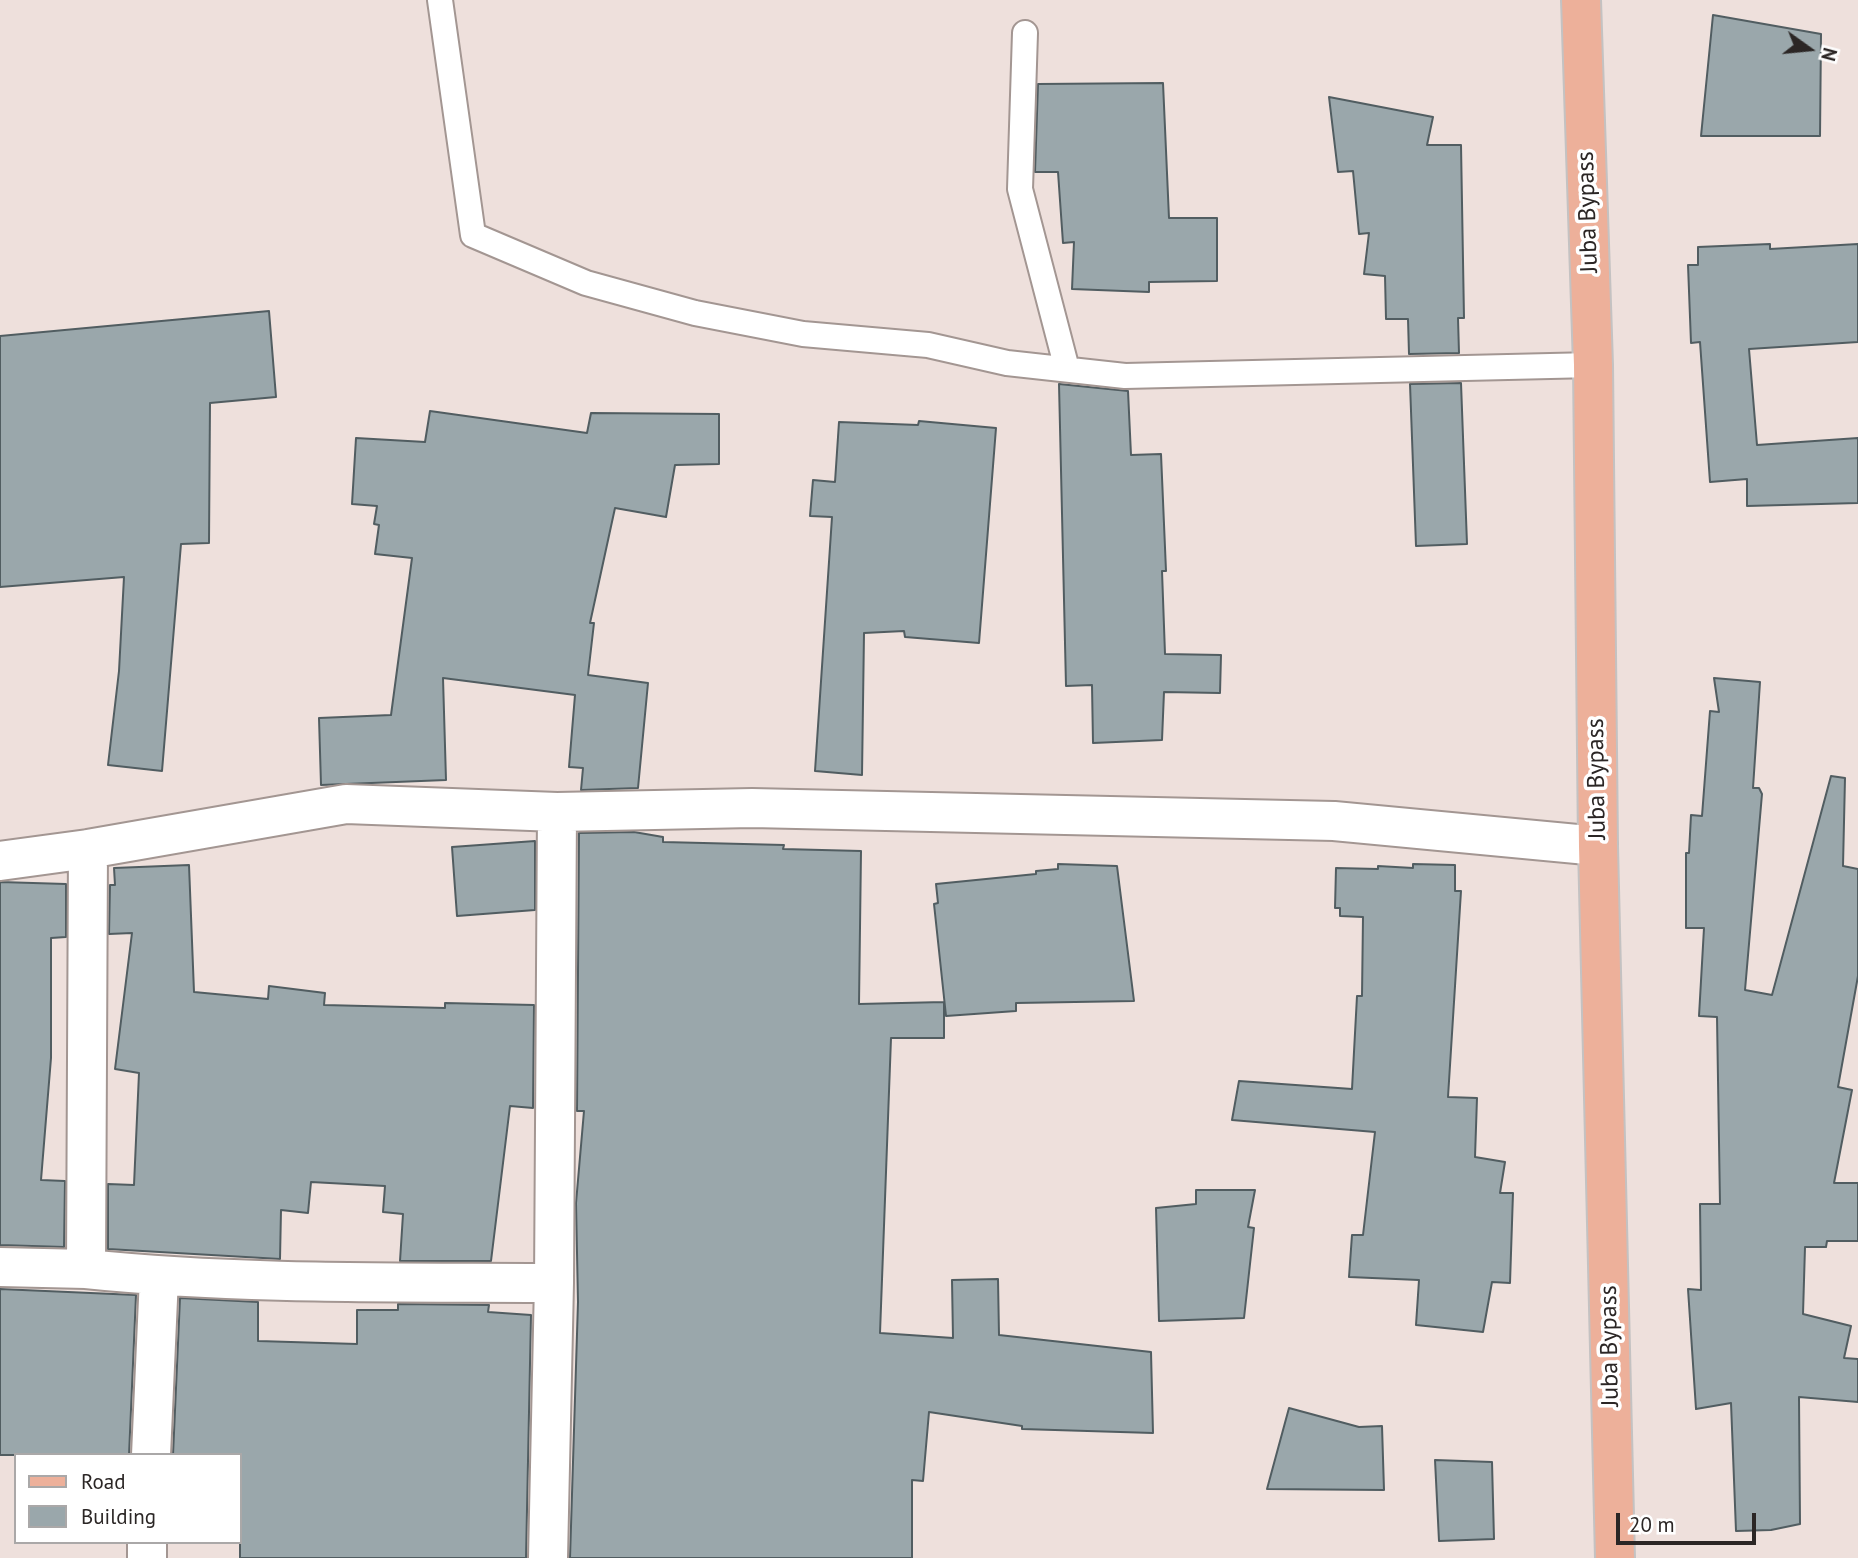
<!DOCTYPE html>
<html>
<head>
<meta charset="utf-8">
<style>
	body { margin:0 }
	#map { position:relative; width:1858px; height:1558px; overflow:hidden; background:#eee0dc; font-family:"PT Sans",sans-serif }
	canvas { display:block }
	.legend { position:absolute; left:14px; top:1453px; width:228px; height:91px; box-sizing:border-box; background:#fff; border:2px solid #aaa8a8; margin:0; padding:9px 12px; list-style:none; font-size:21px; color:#2b2625 }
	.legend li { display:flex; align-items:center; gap:14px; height:35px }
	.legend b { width:35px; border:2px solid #aaa8a8 }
	.north { position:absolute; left:1774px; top:14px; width:70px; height:70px; -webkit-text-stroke:5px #fff; paint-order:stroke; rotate:105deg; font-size:19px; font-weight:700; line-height:28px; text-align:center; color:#2b2625 }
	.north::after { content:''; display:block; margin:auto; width:24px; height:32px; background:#2b2625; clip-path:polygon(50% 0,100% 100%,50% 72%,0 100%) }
	.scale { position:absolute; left:1616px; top:1513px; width:140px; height:32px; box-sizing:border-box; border:4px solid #2b2625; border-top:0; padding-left:9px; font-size:21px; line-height:24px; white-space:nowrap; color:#2b2625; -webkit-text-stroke:5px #fff; paint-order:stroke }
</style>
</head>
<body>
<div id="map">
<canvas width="1858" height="1558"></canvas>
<ul class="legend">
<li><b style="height:9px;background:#edb09a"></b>Road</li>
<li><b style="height:19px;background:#9aa7ab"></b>Building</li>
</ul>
<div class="north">N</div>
<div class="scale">20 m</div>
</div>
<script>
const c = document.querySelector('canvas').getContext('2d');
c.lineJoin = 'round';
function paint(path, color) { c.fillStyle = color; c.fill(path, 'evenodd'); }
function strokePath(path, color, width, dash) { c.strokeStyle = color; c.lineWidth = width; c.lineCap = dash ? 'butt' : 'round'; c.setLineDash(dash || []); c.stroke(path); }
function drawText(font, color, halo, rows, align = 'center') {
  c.font = font + ' "PT Sans",sans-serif'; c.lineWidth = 7; c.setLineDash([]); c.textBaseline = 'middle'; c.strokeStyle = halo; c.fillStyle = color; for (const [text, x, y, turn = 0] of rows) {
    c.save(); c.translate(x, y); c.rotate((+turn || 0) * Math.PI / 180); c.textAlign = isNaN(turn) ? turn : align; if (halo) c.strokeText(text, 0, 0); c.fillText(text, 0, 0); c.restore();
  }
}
const building = new Path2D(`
	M 1713,15 L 1821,34 L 1820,136 L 1701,136 Z
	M 1163,83 L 1169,218 L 1217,218 L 1217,281 L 1149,282 L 1149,292 L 1072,289 L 1074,242 L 1063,243 L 1058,172 L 1035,172 L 1038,84 Z
	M 1329,97 L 1433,117 L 1427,145 L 1461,145 L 1464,318 L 1458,318 L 1459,353 L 1409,354 L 1408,319 L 1386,319 L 1385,276 L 1364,274 L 1369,233 L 1359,234 L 1353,171 L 1338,172 Z
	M 1770,244 L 1770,249 L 1858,244 L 1858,342 L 1749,349 L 1757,445 L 1858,438 L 1858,503 L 1747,506 L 1747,479 L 1710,482 L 1700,342 L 1691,343 L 1688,265 L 1698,265 L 1698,247 Z
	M 269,311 L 276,397 L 210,403 L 209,543 L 181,544 L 162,771 L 108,765 L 119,671 L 124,577 L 0,587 L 0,336 Z
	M 1461,383 L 1467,544 L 1416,546 L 1410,384 Z
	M 1059,384 L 1128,391 L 1131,455 L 1161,454 L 1166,571 L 1162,571 L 1165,654 L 1221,655 L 1220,693 L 1164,692 L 1162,740 L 1093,743 L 1092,685 L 1066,686 Z
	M 430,411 L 587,433 L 591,413 L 719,414 L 719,464 L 675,465 L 666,517 L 615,508 L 590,623 L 594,623 L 588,675 L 648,683 L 638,788 L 581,790 L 583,768 L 569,767 L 575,695 L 443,678 L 446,780 L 321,785 L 319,718 L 391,715 L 412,558 L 375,554 L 379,525 L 374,524 L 377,506 L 352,504 L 356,438 L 425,442 Z
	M 919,421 L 996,428 L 979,643 L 905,637 L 904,631 L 864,633 L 862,775 L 815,771 L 832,517 L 810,516 L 813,480 L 835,482 L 839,422 L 918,425 Z
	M 1714,678 L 1760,682 L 1753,788 L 1759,788 L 1762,794 L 1745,990 L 1772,995 L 1831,776 L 1845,778 L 1843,866 L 1858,869 L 1858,976 L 1838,1087 L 1852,1090 L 1834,1183 L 1858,1183 L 1858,1241 L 1827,1241 L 1826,1247 L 1805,1247 L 1803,1314 L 1851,1326 L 1844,1358 L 1858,1359 L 1858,1402 L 1799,1397 L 1800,1524 L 1771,1530 L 1736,1531 L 1731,1403 L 1696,1409 L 1688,1289 L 1701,1290 L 1700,1204 L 1720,1204 L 1717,1017 L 1699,1016 L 1704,928 L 1686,928 L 1686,853 L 1689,853 L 1691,815 L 1702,816 L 1710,711 L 1719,712 Z
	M 634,832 L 663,837 L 663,842 L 784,845 L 783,849 L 861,851 L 859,1004 L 944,1002 L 944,1038 L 891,1038 L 880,1333 L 953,1338 L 952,1280 L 998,1279 L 999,1335 L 1151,1352 L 1153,1433 L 1022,1429 L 1022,1426 L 929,1412 L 923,1481 L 912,1480 L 912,1558 L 570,1558 L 578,1302 L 576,1203 L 584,1111 L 577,1111 L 579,833 Z
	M 535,841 L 535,910 L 457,916 L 452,847 Z
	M 1058,864 L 1117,866 L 1134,1001 L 1016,1003 L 1016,1011 L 946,1016 L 934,904 L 938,903 L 936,884 L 1036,874 L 1036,871 L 1058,869 Z
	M 1413,864 L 1455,865 L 1455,891 L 1461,891 L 1448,1097 L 1477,1098 L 1475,1157 L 1505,1162 L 1500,1193 L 1513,1193 L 1510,1283 L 1492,1282 L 1483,1332 L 1416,1325 L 1419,1280 L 1349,1277 L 1352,1235 L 1363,1235 L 1375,1132 L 1232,1120 L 1239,1081 L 1352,1089 L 1357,996 L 1362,996 L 1363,917 L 1340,916 L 1340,908 L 1335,908 L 1336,868 L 1378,869 L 1378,866 L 1413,868 Z
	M 189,865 L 194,992 L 268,999 L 269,986 L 325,993 L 324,1005 L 445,1008 L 445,1003 L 534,1005 L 533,1108 L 510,1106 L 491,1261 L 400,1261 L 403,1214 L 383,1212 L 385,1186 L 311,1182 L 308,1213 L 281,1210 L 280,1259 L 108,1249 L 108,1184 L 134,1185 L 139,1073 L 115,1069 L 132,933 L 109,934 L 110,885 L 115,885 L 114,868 Z
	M 0,882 L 66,884 L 66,937 L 51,938 L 51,1058 L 41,1180 L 65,1181 L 64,1247 L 0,1245 Z
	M 1196,1190 L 1255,1190 L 1248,1227 L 1254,1228 L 1244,1318 L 1159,1321 L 1156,1208 L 1196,1204 Z
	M 0,1289 L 136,1295 L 129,1455 L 0,1455 Z
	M 180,1298 L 258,1302 L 258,1341 L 357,1344 L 357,1310 L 398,1310 L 398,1304 L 489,1305 L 488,1312 L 531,1315 L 526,1558 L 240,1558 L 240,1455 L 173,1455 Z
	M 1289,1408 L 1359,1427 L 1382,1426 L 1384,1490 L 1267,1489 Z
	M 1435,1460 L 1492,1462 L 1494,1539 L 1439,1541 Z`);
paint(building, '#9aa7ab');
strokePath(building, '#515d61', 2);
const lane = new Path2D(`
	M 440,0 L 473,235 L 586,283 L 695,313 L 803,334 L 928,345 L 1007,363 L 1125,376 L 1593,365
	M 1025,33 L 1020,189 L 1067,369`);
const street = new Path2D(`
	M 0,861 L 88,849 L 346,804 L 557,812 L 752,808 L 1334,821 L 1598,846
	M 0,1267 L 86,1269 L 88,849
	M 86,1269 C 241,1285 398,1282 554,1283
	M 151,1455 L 159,1277
	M 147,1558 L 147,1542
	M 548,1558 L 554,1283 L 557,812`);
const primary = new Path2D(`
	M 1581,0 L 1593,365 L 1598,846 L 1615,1558`);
strokePath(lane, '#a39692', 28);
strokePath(street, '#a39692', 42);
strokePath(primary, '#c4c2c2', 42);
strokePath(lane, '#fff', 24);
strokePath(street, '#fff', 38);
strokePath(primary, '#edb09a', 38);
drawText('24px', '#2b2625', '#fff', [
	["Juba Bypass",1588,212,-92],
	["Juba Bypass",1597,779,-91],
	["Juba Bypass",1610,1346,-91]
]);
</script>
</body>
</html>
